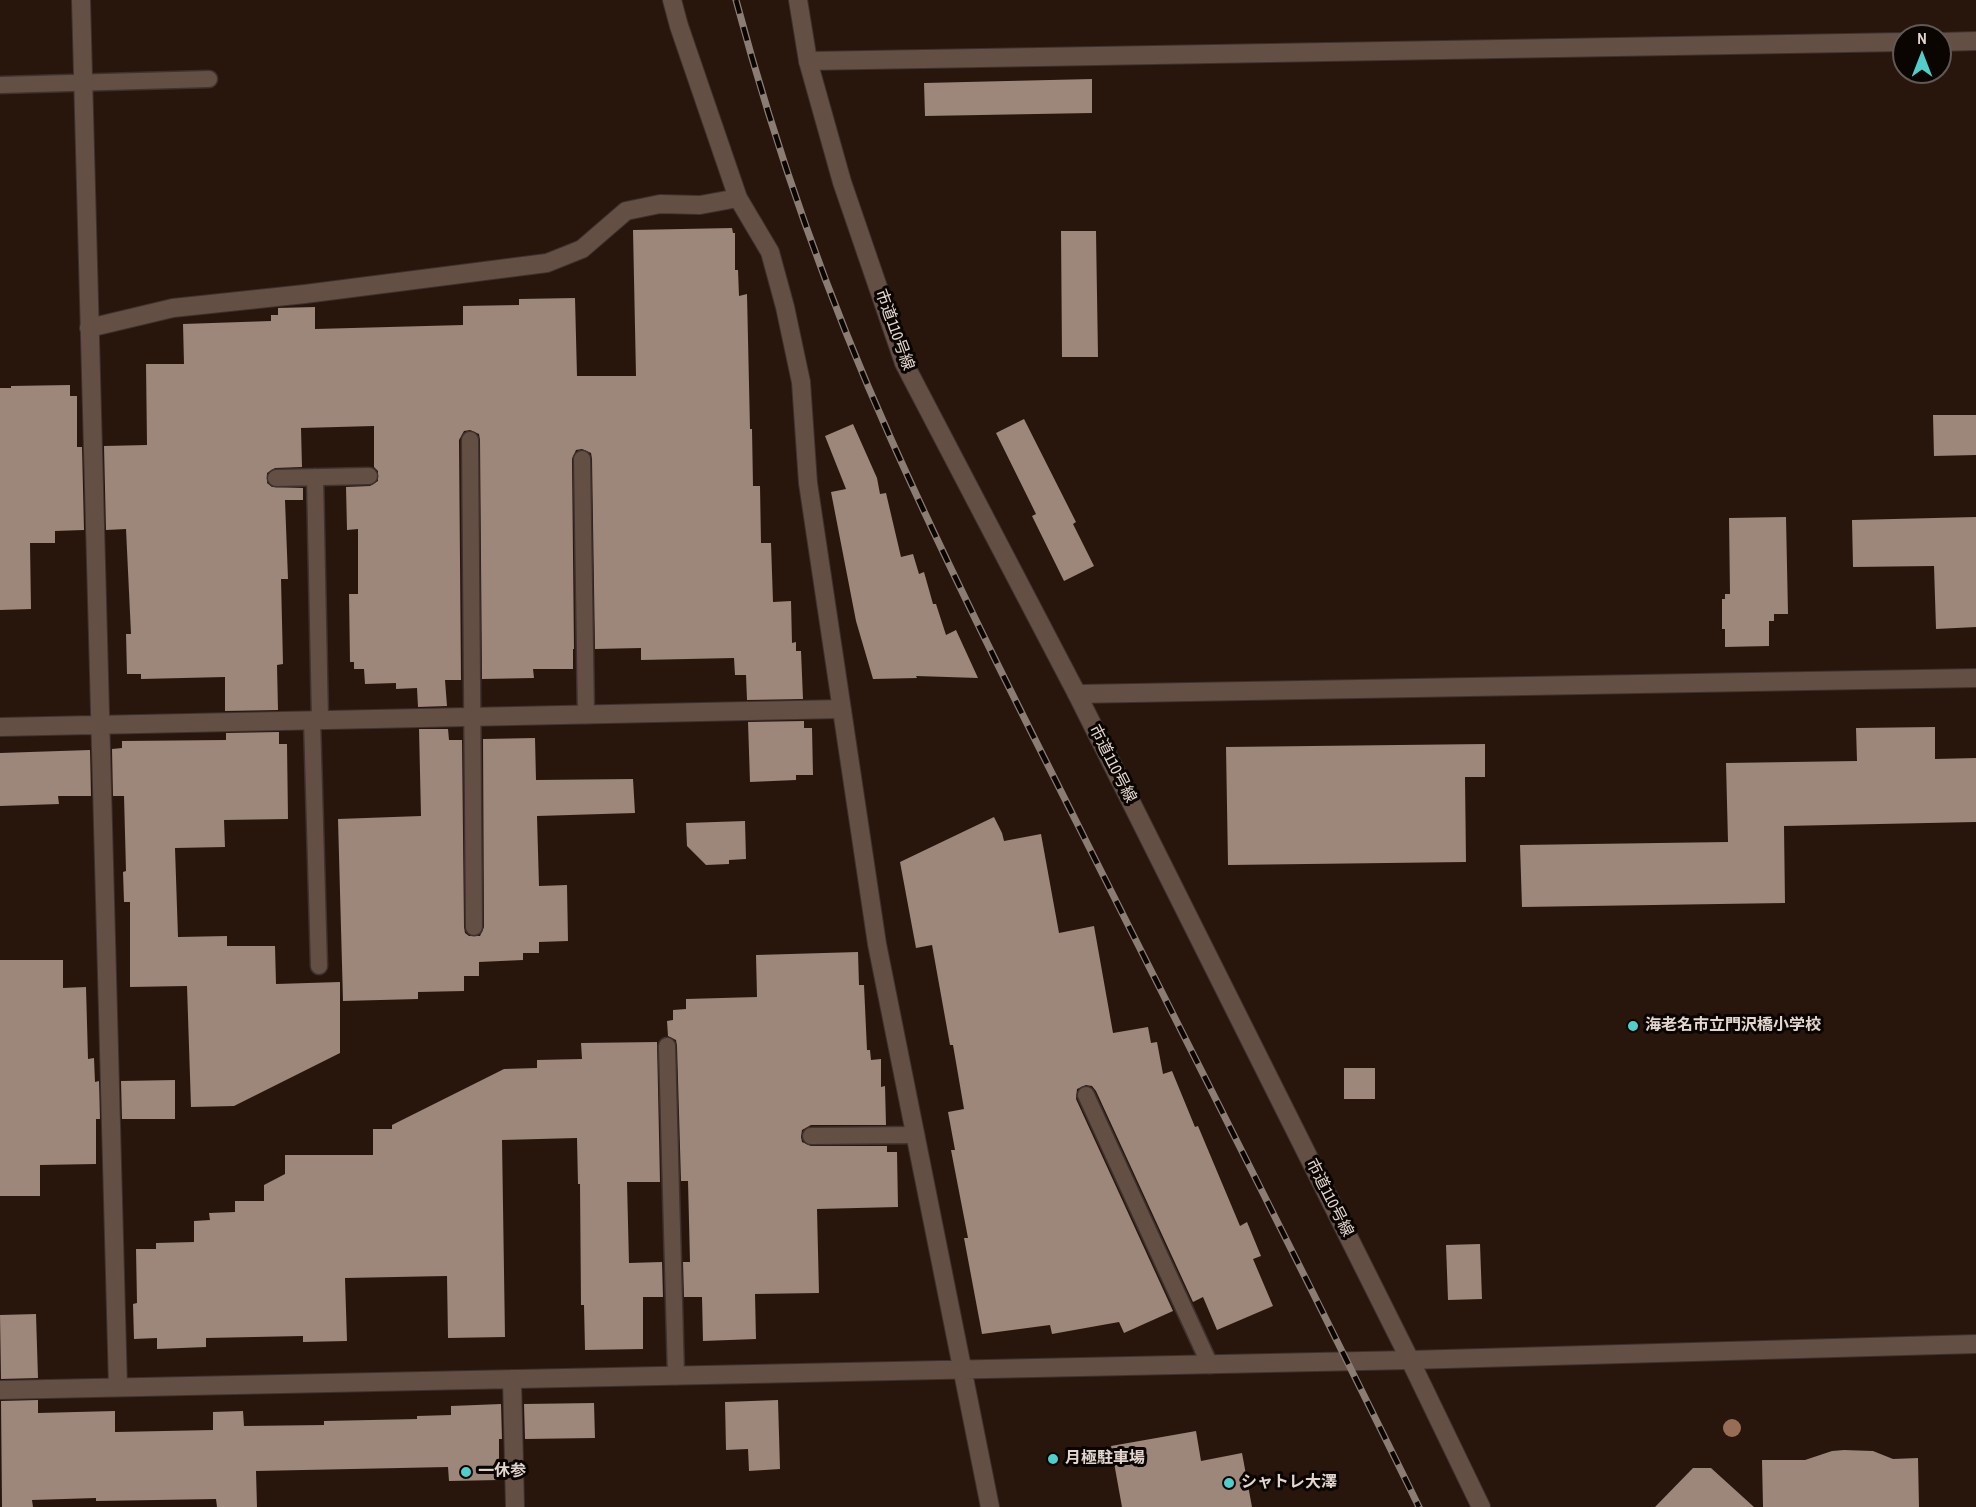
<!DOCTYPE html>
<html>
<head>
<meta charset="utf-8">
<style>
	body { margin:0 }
	#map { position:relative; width:1976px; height:1507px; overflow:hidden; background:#28160d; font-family:"Archivo Narrow",sans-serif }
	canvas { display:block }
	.north { position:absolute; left:1892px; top:24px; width:60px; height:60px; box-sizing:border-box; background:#0b0502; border:2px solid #615954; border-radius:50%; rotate:0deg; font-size:16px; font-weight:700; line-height:24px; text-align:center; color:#e2d6cf }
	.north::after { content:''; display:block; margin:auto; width:21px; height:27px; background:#52cdcc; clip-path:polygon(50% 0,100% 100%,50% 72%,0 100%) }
</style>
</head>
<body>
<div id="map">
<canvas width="1976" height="1507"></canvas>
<div class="north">N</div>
</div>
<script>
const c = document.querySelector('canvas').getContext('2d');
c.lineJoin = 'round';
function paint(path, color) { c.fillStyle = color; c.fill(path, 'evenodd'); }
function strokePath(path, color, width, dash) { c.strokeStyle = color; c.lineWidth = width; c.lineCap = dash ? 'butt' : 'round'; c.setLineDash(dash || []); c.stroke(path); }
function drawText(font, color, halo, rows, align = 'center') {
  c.font = font + ' "Archivo Narrow","Noto Sans JP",sans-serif'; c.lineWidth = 6; c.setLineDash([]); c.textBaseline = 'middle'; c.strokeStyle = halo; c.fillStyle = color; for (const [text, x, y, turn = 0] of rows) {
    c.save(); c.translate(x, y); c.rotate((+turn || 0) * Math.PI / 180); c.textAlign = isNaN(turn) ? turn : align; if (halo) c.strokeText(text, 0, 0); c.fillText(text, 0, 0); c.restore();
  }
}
paint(new Path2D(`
	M 1092,79 L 1092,113 L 925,116 L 924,83 Z
	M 732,228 L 733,233 L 735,233 L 735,270 L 738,270 L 739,296 L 747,294 L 750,429 L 752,429 L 753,486 L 760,486 L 761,543 L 771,543 L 773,602 L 791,601 L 792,643 L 796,642 L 796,651 L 801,651 L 803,699 L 747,700 L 746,675 L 735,675 L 734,658 L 641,660 L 641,648 L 595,649 L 592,459 L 591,453 L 582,449 L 576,450 L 572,459 L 574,649 L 573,649 L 573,669 L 533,669 L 534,678 L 482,679 L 480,440 L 479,434 L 470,430 L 464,431 L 459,440 L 461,680 L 445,680 L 447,706 L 418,707 L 417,688 L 396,689 L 396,683 L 365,684 L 364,669 L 354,669 L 354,662 L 350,662 L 349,594 L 358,594 L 358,529 L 347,530 L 346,487 L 370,486 L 378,481 L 378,471 L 374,467 L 374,426 L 301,428 L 302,467 L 275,468 L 267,473 L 267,483 L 272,487 L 303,488 L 303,500 L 285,500 L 288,579 L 281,579 L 283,664 L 277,665 L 278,710 L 225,711 L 225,677 L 141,679 L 141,674 L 127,674 L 126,634 L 131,634 L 126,529 L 106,530 L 104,446 L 147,445 L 146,364 L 184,364 L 183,324 L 271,321 L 271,315 L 278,315 L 278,308 L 315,307 L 315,329 L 463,325 L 463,306 L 519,305 L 519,299 L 575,298 L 577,376 L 636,376 L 633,230 Z
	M 1061,231 L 1096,231 L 1098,357 L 1062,357 Z
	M 70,385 L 70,396 L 77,396 L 77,447 L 82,447 L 84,530 L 55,531 L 55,543 L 30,543 L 31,609 L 0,610 L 0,388 L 11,388 L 11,386 Z
	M 1933,415 L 1976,415 L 1976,455 L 1934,456 Z
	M 1024,419 L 1076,522 L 1073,524 L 1094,566 L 1064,581 L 1032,516 L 1036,514 L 996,433 Z
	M 853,424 L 877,478 L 880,494 L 886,493 L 901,557 L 913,554 L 919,574 L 924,572 L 933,604 L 936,604 L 946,635 L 956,630 L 978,678 L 916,676 L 917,678 L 873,679 L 856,621 L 831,492 L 846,489 L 825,436 Z
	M 1786,517 L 1788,614 L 1774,614 L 1774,621 L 1769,621 L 1769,646 L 1725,647 L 1725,629 L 1722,629 L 1722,599 L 1725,599 L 1725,594 L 1730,594 L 1729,518 Z
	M 1976,517 L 1976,627 L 1936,629 L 1934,566 L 1853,567 L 1852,520 Z
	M 804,721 L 804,728 L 812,728 L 813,775 L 796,775 L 796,780 L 750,782 L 748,722 Z
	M 1935,727 L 1935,759 L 1976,758 L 1976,822 L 1784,826 L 1785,903 L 1522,907 L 1520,845 L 1728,842 L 1726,763 L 1857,761 L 1856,728 Z
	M 419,729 L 448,729 L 449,740 L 462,740 L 464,927 L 465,933 L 469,936 L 480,936 L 484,927 L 483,739 L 535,738 L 536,780 L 633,779 L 635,813 L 537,816 L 539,886 L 567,885 L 568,941 L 539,942 L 539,953 L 523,953 L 523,960 L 479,962 L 479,976 L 464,976 L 464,991 L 418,992 L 418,999 L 343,1001 L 338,819 L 421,816 Z
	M 279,732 L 279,744 L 287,744 L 288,819 L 224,820 L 225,847 L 175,848 L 178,937 L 227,936 L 227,946 L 275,946 L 276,984 L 340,982 L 340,1053 L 234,1106 L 191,1107 L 187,986 L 130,987 L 130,902 L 124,902 L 123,872 L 126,871 L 124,796 L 113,796 L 112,749 L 122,748 L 122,741 L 226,740 L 226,733 Z
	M 1485,744 L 1485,777 L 1465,777 L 1466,862 L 1228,865 L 1226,747 Z
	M 90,750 L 91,796 L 58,796 L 59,804 L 0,806 L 0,753 Z
	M 994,817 L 1002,833 L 1004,841 L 1041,834 L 1059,933 L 1094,926 L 1113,1033 L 1148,1027 L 1151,1043 L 1157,1042 L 1163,1074 L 1172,1071 L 1195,1127 L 1198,1126 L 1240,1226 L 1247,1222 L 1261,1256 L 1253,1259 L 1273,1306 L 1217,1330 L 1203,1297 L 1193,1302 L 1096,1091 L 1092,1086 L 1086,1085 L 1077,1089 L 1076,1099 L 1173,1311 L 1124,1333 L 1119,1322 L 1052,1334 L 1050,1325 L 982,1334 L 964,1238 L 968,1238 L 951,1150 L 955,1150 L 948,1112 L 964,1109 L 953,1045 L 950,1045 L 932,945 L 916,948 L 900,862 Z
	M 745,821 L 746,859 L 729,860 L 729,864 L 706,865 L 687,846 L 686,823 Z
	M 858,952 L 859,985 L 864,985 L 867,1050 L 870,1050 L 871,1060 L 881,1059 L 881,1087 L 885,1086 L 886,1125 L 811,1125 L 802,1130 L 801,1137 L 802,1142 L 811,1146 L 887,1146 L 887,1152 L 897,1152 L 898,1207 L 817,1209 L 819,1293 L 755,1294 L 756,1339 L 703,1341 L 702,1297 L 684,1297 L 683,1262 L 690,1262 L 688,1181 L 681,1181 L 677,1046 L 676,1040 L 668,1036 L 667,1021 L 673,1020 L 673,1010 L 686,1009 L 686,999 L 757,997 L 756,955 Z
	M 0,960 L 63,960 L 63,988 L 86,987 L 88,1059 L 94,1058 L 95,1082 L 99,1081 L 100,1119 L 96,1119 L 96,1164 L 40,1165 L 40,1196 L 0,1196 Z
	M 657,1042 L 660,1182 L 627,1182 L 629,1263 L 662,1262 L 663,1297 L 643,1297 L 643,1349 L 585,1350 L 584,1305 L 581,1305 L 580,1184 L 578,1184 L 577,1138 L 502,1140 L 505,1337 L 448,1338 L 447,1276 L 345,1278 L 347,1341 L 303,1342 L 303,1336 L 206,1338 L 206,1347 L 157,1349 L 157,1338 L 134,1339 L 133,1304 L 137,1303 L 136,1249 L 156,1249 L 156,1243 L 194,1242 L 194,1221 L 210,1220 L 209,1213 L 235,1212 L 235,1201 L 264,1201 L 264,1185 L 285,1174 L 285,1155 L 373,1155 L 373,1129 L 392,1129 L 392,1125 L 504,1069 L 537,1068 L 537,1060 L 582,1059 L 581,1043 Z
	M 1344,1068 L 1375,1068 L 1375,1099 L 1344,1099 Z
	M 175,1080 L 175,1119 L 122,1119 L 121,1081 Z
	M 1480,1244 L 1482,1299 L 1448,1300 L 1446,1245 Z
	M 36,1314 L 38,1378 L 1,1379 L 0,1315 Z
	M 38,1400 L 38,1413 L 115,1411 L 115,1432 L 213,1430 L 213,1412 L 243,1411 L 244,1426 L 324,1425 L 324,1421 L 417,1419 L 417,1416 L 451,1415 L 451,1406 L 501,1404 L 502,1439 L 499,1439 L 499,1480 L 449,1481 L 448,1467 L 256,1471 L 257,1507 L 217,1507 L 216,1499 L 96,1501 L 96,1498 L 32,1500 L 33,1507 L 2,1507 L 1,1401 Z
	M 778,1400 L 780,1469 L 749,1471 L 748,1449 L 726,1450 L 725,1402 Z
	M 594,1403 L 595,1438 L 525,1439 L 524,1404 Z
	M 1196,1431 L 1201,1461 L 1242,1453 L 1252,1507 L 1122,1507 L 1111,1446 Z
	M 1844,1450 L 1873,1451 L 1893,1459 L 1918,1458 L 1919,1507 L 1763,1507 L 1762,1460 L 1805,1460 L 1832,1451 Z
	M 1693,1468 L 1711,1468 L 1754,1507 L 1655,1507 Z`), '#9d867a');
const service = new Path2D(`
	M 0,85 L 209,79
	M 470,440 L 474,927
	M 582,459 L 586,715
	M 315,477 L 320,720
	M 276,478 L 369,476
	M 312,720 L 319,966
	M 667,1046 L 676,1376
	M 1086,1095 L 1210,1365
	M 811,1136 L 916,1135`);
const minor = new Path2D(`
	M 81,0 L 118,1387
	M 672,0 L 679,26 L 738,198 L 770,252 L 785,307 L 801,382 L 808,483 L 877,944 L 990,1507
	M 1940,42 L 1976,41
	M 808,61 L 1904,42
	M 89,328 L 173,308 L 305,294 L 547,263 L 582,249 L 626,211 L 660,204 L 700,205 L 738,198
	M 1077,694 L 1976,678
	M 0,727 L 842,709
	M 512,1379 L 515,1507
	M 0,1390 L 1410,1360 L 1976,1344`);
const tertiary = new Path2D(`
	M 798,0 L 808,61 L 842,182 L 904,363 L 1077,694 L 1410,1360 L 1481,1507`);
strokePath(service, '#3e312e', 19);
strokePath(minor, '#3e312e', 20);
strokePath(tertiary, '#3e312e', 20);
strokePath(service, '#644f44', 16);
strokePath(minor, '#644f44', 18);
strokePath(tertiary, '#644f44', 18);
const rail = new Path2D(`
	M 736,0 C 776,150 828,298 891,439 C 950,571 1015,700 1080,829 C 1193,1055 1308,1280 1419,1507`);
strokePath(rail, '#8b7c74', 7);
strokePath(rail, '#0b0502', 4.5, [14]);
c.fillStyle = '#986d56';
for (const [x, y] of [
	[1732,1428]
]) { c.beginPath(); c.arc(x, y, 9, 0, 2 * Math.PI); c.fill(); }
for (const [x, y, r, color] of [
	[1633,1026,6,"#52cdcc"],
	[1053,1459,6,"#52cdcc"],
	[466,1472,6,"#52cdcc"],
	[1229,1483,6,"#52cdcc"]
]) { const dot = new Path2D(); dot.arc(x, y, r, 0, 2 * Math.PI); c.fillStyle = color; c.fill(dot); strokePath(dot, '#0b0502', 2); }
drawText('16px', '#e2d6cf', '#0b0502', [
	["市道110号線",894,330,70],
	["市道110号線",1112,764,63],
	["市道110号線",1329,1198,63]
]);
drawText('bold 16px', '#e2d6cf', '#0b0502', [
	["海老名市立門沢橋小学校",1645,1026],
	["月極駐車場",1065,1459],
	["一休参",478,1472],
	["シャトレ大澤",1241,1483]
], 'left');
</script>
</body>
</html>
